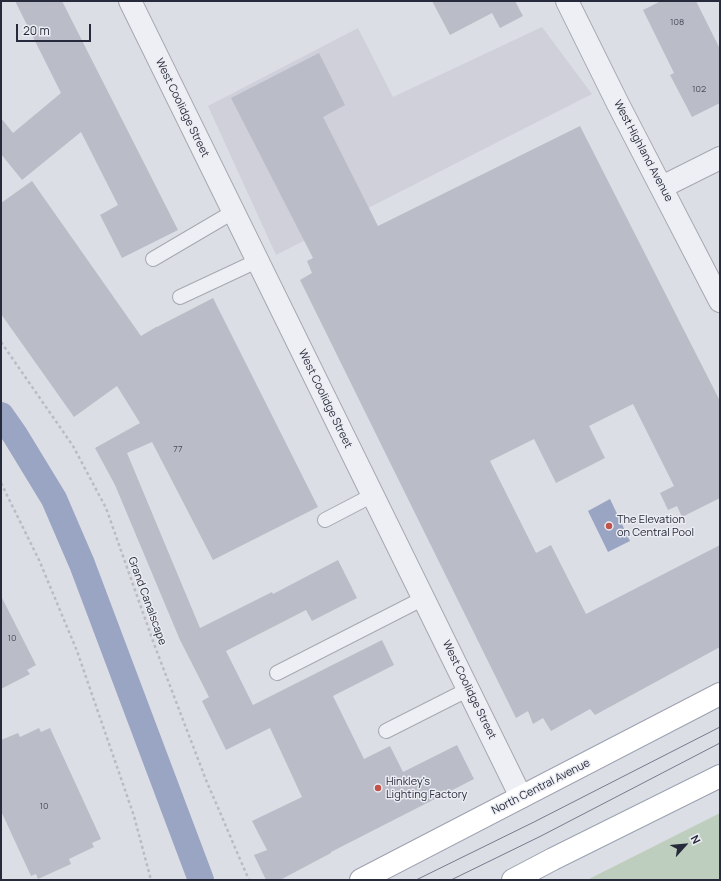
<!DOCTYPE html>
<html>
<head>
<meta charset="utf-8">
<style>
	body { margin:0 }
	#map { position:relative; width:721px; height:881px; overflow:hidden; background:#dcdee5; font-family:Manrope,sans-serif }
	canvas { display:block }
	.frame { position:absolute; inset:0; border:2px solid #272a3a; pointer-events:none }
	.north { position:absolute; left:665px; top:825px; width:40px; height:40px; -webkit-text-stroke:3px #ebedf3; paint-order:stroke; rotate:63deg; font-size:11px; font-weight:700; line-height:16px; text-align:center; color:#272a3a }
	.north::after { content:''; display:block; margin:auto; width:14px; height:18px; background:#272a3a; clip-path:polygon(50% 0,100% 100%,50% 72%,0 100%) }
	.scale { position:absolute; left:16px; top:24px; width:75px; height:18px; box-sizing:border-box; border:2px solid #272a3a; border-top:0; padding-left:5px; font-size:12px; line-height:14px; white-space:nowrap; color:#272a3a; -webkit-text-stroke:3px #ebedf3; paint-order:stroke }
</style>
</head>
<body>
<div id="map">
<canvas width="721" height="881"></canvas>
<div class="frame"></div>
<div class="north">N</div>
<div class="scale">20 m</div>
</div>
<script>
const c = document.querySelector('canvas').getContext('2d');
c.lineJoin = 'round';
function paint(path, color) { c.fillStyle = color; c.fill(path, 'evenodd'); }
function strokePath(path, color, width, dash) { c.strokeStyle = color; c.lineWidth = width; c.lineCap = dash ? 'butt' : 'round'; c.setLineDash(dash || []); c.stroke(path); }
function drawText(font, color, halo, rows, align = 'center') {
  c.font = font + ' Manrope,sans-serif'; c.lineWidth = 3; c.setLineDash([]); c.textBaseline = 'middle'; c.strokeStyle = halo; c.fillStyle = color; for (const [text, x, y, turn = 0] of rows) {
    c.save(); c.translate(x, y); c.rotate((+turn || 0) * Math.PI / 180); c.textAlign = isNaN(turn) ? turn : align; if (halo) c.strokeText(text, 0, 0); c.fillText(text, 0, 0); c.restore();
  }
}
paint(new Path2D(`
	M 542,27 L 592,94 L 276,255 L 208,106 L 358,28 L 393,97 Z`), '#cfd0da');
paint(new Path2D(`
	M 720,813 L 720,880 L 587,880 Z`), '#becebe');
paint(new Path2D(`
	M 610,499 L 630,541 L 608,552 L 588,511 Z`), '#9aa4c3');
strokePath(new Path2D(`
	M 1,415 L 15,435 L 54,499 L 82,564 L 201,880`), '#9aa4c3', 26);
paint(new Path2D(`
	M 15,1 L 62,1 L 178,230 L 122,258 L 100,215 L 118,205 L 81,132 L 22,180 L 1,154 L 1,118 L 13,133 L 61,93 Z
	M 432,1 L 515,1 L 523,16 L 500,28 L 492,13 L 450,35 Z
	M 661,1 L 696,1 L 720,49 L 720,103 L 692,117 L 670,75 L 674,73 L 643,10 Z
	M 319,53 L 345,105 L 323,117 L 378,226 L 580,126 L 720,401 L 720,498 L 682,517 L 677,506 L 668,510 L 660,493 L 674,486 L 633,404 L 589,426 L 605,458 L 556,483 L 534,439 L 490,461 L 536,553 L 551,545 L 586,614 L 720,545 L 720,647 L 595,715 L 590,709 L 551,731 L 543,718 L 533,724 L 528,711 L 516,718 L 300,280 L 312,273 L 307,261 L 313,258 L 231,98 Z
	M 32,181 L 141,336 L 156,327 L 157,327 L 213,298 L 318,507 L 213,560 L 152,442 L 127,453 L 200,628 L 272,592 L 273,594 L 338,560 L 357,598 L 312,621 L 306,610 L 226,651 L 253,705 L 382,640 L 394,665 L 333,696 L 364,759 L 390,746 L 403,772 L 457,745 L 474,779 L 331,852 L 331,853 L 280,880 L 266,880 L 254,855 L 267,850 L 252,821 L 302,797 L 270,728 L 226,750 L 202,701 L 209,697 L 180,640 L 115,485 L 95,448 L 140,423 L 117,386 L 74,417 L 1,314 L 1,203 Z
	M 1,596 L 36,665 L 27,670 L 30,674 L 1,689 Z
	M 39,728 L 41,732 L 50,728 L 101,839 L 92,843 L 94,847 L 69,859 L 71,864 L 38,879 L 36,874 L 31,876 L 1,811 L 1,740 L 18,733 L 20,737 Z`), '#babcc7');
const service = new Path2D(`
	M 153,259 L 233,212
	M 180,297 L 257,261
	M 325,520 L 373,495
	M 277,673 L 424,598
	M 386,731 L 469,689`);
const minor = new Path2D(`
	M 130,1 L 521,797
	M 567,1 L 618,104 L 720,301
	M 662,187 L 720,158`);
const primary = new Path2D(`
	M 361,880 L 720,694
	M 513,880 L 553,859 L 720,776`);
strokePath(service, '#a6a8b2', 16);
strokePath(minor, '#a6a8b2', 24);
strokePath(primary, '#9da0b0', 24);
strokePath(new Path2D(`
	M 1,342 L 73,446 L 106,508 L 154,644 L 206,780 L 249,880
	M 1,483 L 39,560 L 77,651 L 134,816 L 151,880`), '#babcc4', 2.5, [3, 3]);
strokePath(service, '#eeeff4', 14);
strokePath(minor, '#eeeff4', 22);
strokePath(primary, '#fff', 22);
strokePath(new Path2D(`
	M 416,880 L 534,822 L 720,727
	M 451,880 L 541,836 L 720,743`), '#777a8d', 1);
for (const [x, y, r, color] of [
	[609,526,4,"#c1534a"],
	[378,788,4,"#c1534a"]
]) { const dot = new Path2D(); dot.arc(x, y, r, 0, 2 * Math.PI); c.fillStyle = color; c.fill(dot); strokePath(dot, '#ebedf3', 1.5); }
drawText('9px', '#4c4e5d', null, [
	["108",677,22],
	["102",699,89],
	["77",178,449],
	["10",12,638],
	["10",44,806]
]);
drawText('11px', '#272a3a', '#ebedf3', [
	["West Coolidge Street",182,108,64],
	["West Highland Avenue",643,151,62],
	["West Coolidge Street",325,399,64],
	["Grand Canalscape",147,601,70],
	["West Coolidge Street",469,690,64],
	["North Central Avenue",541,787,-27]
]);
drawText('11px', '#272a3a', '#ebedf3', [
	["The Elevation",617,520],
	["on Central Pool",617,533],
	["Hinkley's",386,782],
	["Lighting Factory",386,795]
], 'left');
</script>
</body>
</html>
